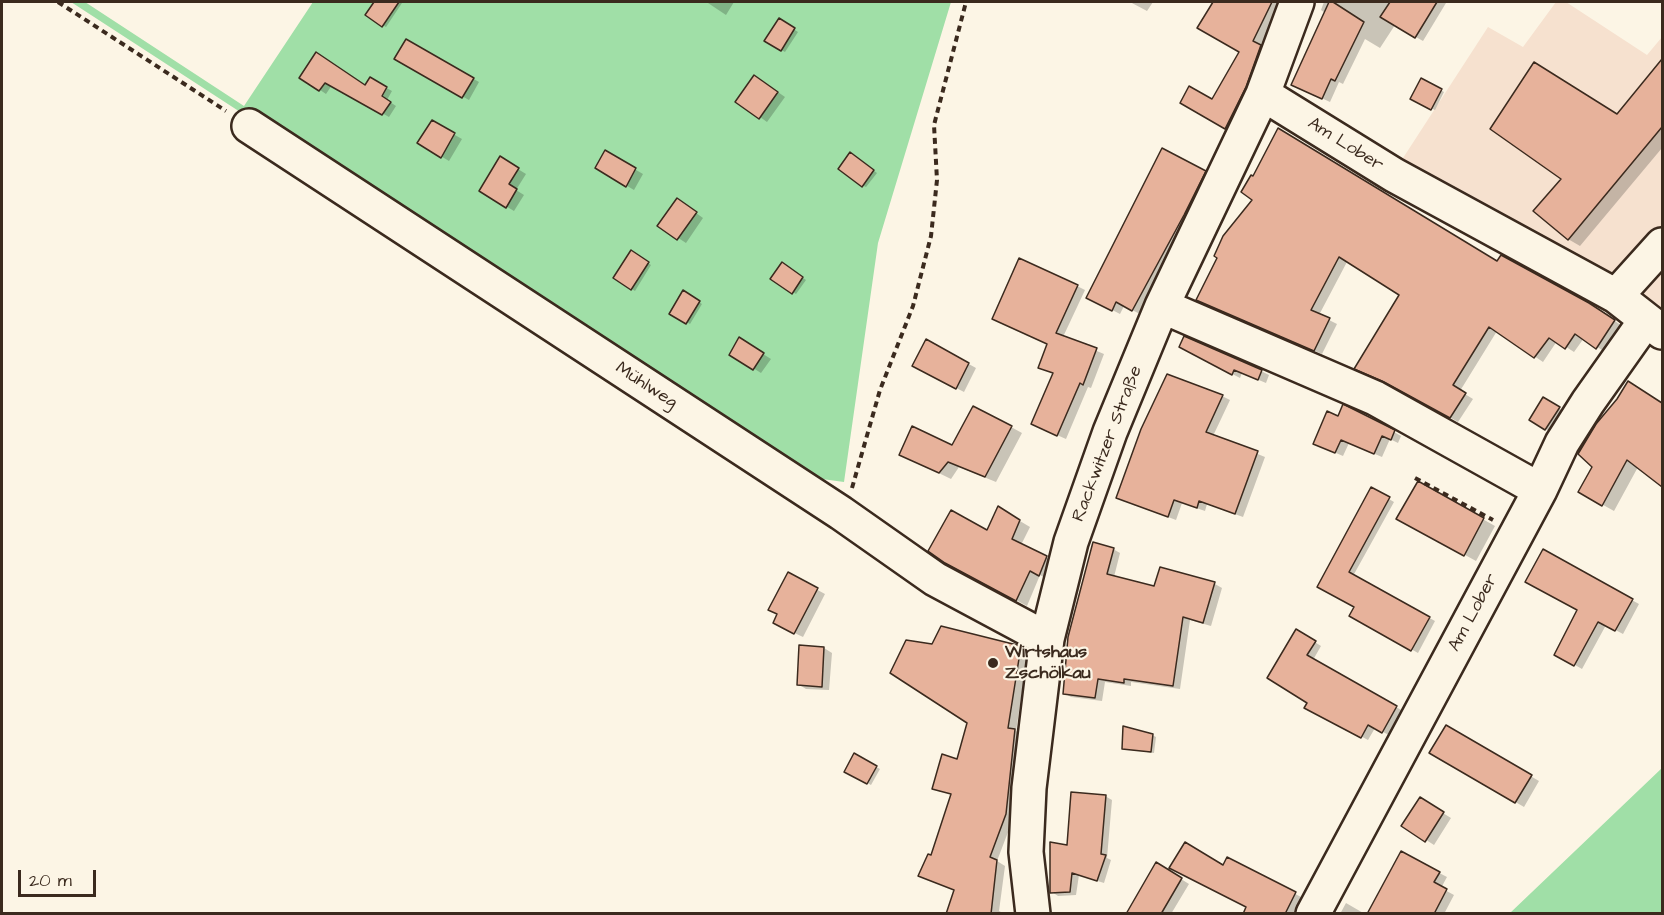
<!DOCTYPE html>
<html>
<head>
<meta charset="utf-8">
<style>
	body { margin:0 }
	#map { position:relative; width:1664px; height:915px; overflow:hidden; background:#fcf5e5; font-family:"Architects Daughter",sans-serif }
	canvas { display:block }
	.frame { position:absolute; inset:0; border:3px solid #3b2a1e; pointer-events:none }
	.scale { position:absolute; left:18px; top:870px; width:78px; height:27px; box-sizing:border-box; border:3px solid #3b2a1e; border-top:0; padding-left:8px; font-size:18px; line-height:21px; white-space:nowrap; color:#3b2a1e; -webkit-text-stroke:4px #fcf5e5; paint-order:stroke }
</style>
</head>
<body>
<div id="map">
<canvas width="1664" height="915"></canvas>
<div class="frame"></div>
<div class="scale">20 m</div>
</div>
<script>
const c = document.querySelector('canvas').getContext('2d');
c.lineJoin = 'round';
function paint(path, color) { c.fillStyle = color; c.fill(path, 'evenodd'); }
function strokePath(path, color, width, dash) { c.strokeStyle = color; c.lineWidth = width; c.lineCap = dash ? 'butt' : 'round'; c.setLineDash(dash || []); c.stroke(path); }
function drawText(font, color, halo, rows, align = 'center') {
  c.font = font + ' "Architects Daughter",sans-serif'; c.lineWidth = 4.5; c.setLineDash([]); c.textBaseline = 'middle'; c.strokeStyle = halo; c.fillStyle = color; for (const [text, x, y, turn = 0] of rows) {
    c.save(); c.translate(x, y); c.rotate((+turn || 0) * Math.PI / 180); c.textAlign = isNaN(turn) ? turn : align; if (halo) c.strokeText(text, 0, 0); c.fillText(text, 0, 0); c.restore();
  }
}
paint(new Path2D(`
	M 1556,2 L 1566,2 L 1647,55 L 1662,37 L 1662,336 L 1392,175 L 1488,27 L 1523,47 Z`), '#f6e1cf');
paint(new Path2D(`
	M 71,2 L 85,2 L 244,106 L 313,2 L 951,2 L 878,243 L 844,482 L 800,476 Z
	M 1662,768 L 1662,913 L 1510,913 Z`), '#a0dfa7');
paint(new Path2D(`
	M 376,2 L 402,3 L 386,27 L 367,15 Z
	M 709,2 L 734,2 L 726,15 L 708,3 Z
	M 1130,2 L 1153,2 L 1147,11 Z
	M 1224,2 L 1282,2 L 1260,46 L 1268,51 L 1233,132 L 1182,102 L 1213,101 L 1241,52 L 1209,33 Z
	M 1324,2 L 1443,2 L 1446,3 L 1423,41 L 1395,25 L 1380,48 L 1365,39 L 1343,84 L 1339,82 L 1330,102 L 1300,88 L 1325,13 L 1321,10 Z
	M 779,20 L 798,32 L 785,52 L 766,41 Z
	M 407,41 L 479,82 L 469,100 L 396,59 Z
	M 1662,62 L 1662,148 L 1580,246 L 1568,239 L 1618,115 Z
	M 301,77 L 366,86 L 370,79 L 392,91 L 387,100 L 396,106 L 389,117 L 332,85 L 326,94 Z
	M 1421,80 L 1444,92 L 1435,110 L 1412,99 Z
	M 762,81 L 785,97 L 767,122 L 760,117 Z
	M 432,122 L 462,139 L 449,161 L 419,143 Z
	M 1163,150 L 1213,177 L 1192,220 L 1140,314 L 1124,306 L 1120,314 L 1087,297 Z
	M 605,152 L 643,174 L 634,190 L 597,168 Z
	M 854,156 L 877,173 L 866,187 L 862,185 Z
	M 500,158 L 526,174 L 516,190 L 524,195 L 514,211 L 481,191 Z
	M 685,205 L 703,218 L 686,243 L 660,226 Z
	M 1225,237 L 1497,263 L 1598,309 L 1622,326 L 1605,352 L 1584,338 L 1574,352 L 1557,341 L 1543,362 L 1497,331 L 1460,391 L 1473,399 L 1458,422 L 1394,385 L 1401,294 L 1348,260 L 1319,315 L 1337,324 L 1322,354 L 1206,304 Z
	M 631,252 L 651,265 L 635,291 L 615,278 Z
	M 782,264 L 806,280 L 796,294 L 772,278 Z
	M 1077,286 L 1085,290 L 1063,337 L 1104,354 L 1091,388 L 1088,387 L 1066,439 L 1041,428 L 1054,374 L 1040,367 L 1049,344 Z
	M 684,292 L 702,304 L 690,324 L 671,313 Z
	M 927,341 L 976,368 L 964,392 L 914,366 Z
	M 747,344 L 771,359 L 761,373 L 731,354 Z
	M 1188,351 L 1261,371 L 1269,375 L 1266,383 L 1242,373 L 1240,378 Z
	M 1629,383 L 1662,404 L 1662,484 L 1638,467 L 1614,511 L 1580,492 L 1594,466 Z
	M 1222,396 L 1230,400 L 1213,436 L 1265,457 L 1243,517 L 1207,504 L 1205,511 L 1182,503 L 1176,520 L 1118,498 Z
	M 1543,399 L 1562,410 L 1549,431 L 1531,419 Z
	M 1338,417 L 1394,432 L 1401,436 L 1398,443 L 1390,439 L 1382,457 L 1349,443 L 1343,456 L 1322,447 Z
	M 1011,427 L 1022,433 L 996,482 L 959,467 L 951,479 L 912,460 Z
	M 1418,483 L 1495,526 L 1476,561 L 1398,518 Z
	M 1372,489 L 1394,502 L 1353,576 L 1435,621 L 1418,653 L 1351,615 L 1356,607 L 1319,586 Z
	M 998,508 L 1030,527 L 1021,545 L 1057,563 L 1050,581 L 1040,575 L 1027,606 L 957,568 L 988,532 Z
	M 1113,549 L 1120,553 L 1114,577 L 1155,588 L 1161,569 L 1215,584 L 1222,588 L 1211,626 L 1190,620 L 1180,689 L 1131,682 L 1131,686 L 1105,682 L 1102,701 L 1071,697 L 1064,693 Z
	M 1543,551 L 1639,604 L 1623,634 L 1606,625 L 1582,669 L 1556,654 L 1579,610 Z
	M 788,574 L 825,594 L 803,637 L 782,627 Z
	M 1297,631 L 1321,646 L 1313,660 L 1403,711 L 1389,735 L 1375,728 L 1368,740 L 1306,707 L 1309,702 Z
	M 933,646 L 1020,648 L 1028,652 L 1016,731 L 1022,735 L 1013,819 L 997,861 L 1005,866 L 999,911 L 1005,914 L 947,914 L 956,890 L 932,857 L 958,795 L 940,789 L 940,792 L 934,788 L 958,760 L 969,723 Z
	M 801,647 L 824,648 L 832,653 L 829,690 L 806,689 L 798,684 Z
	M 1446,727 L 1539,781 L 1524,807 L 1431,752 Z
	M 1152,735 L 1156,737 L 1154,753 L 1123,749 Z
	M 854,755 L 880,769 L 871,785 L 846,771 Z
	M 1105,796 L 1112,800 L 1107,858 L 1111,860 L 1104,883 L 1079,875 L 1076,895 L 1058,896 L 1052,892 L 1068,847 Z
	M 1420,799 L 1451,818 L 1434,845 L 1403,825 Z
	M 1401,853 L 1447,877 L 1441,888 L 1454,895 L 1444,914 L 1412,914 Z
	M 1228,859 L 1303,898 L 1295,914 L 1256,914 L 1224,867 Z
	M 1157,864 L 1189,884 L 1171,914 L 1165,914 L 1137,897 Z
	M 1346,903 L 1365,914 L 1340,914 Z`), '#0003');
const building = new Path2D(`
	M 374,2 L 399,2 L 382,27 L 365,15 Z
	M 1213,2 L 1272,2 L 1253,41 L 1261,45 L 1246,87 L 1225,129 L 1180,103 L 1189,86 L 1212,99 L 1239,52 L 1197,28 Z
	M 1329,2 L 1333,2 L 1364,22 L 1335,81 L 1331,79 L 1322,99 L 1291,85 Z
	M 1390,2 L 1437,2 L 1415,38 L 1380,17 Z
	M 779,18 L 795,28 L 781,51 L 764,41 Z
	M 406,39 L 474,78 L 462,98 L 394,59 Z
	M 316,52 L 365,85 L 370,77 L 387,87 L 382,96 L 391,102 L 382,115 L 325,83 L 319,91 L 299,78 Z
	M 1662,59 L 1662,127 L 1568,240 L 1533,211 L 1561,179 L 1490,129 L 1534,62 L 1617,114 Z
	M 754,75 L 778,92 L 759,119 L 735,102 Z
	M 1421,78 L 1442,89 L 1431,110 L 1410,99 Z
	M 432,120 L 455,133 L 441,158 L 417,143 Z
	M 1278,128 L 1497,261 L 1501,255 L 1589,303 L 1615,320 L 1596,349 L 1575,334 L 1565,349 L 1549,338 L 1534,358 L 1489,327 L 1453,385 L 1466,393 L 1450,418 L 1384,382 L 1354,369 L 1399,295 L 1339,257 L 1311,310 L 1330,318 L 1314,351 L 1196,300 L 1217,258 L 1214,256 L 1223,236 L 1252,200 L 1241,192 L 1251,175 L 1253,176 Z
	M 1162,148 L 1206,171 L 1184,215 L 1132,311 L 1116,302 L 1112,311 L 1086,298 Z
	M 605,150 L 636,168 L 626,187 L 595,168 Z
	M 850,152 L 874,170 L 862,187 L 838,169 Z
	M 500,156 L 519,168 L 509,184 L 517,189 L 506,208 L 479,191 Z
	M 677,198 L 697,212 L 677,240 L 657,226 Z
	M 631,250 L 649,262 L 631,290 L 613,278 Z
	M 1019,258 L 1078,285 L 1056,333 L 1097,348 L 1083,385 L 1080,383 L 1057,436 L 1031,424 L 1053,373 L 1038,368 L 1047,344 L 992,319 Z
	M 782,262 L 803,277 L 792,294 L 770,279 Z
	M 683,290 L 700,301 L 686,324 L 669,314 Z
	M 1184,336 L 1262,370 L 1258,380 L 1234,370 L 1232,375 L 1179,347 Z
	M 739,337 L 764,353 L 753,370 L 729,355 Z
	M 926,339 L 969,363 L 956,389 L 912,366 Z
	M 1167,374 L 1223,395 L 1206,432 L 1258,451 L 1235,514 L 1199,501 L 1197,508 L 1174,500 L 1168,517 L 1116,498 L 1141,429 Z
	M 1628,381 L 1662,403 L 1662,487 L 1627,460 L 1602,506 L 1578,492 L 1592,467 L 1578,454 L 1596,424 L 1617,399 Z
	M 1543,397 L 1560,407 L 1545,430 L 1529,420 Z
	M 1343,404 L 1395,430 L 1391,440 L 1382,436 L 1374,454 L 1341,440 L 1335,453 L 1313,444 L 1327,411 L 1338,416 Z
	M 973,406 L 1012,426 L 985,477 L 948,462 L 939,473 L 899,455 L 912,426 L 952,445 Z
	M 1418,481 L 1484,518 L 1464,556 L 1396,519 Z
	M 1371,487 L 1390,497 L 1349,572 L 1430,617 L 1411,651 L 1349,616 L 1354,607 L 1317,587 Z
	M 998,506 L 1020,520 L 1012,539 L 1047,556 L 1039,576 L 1030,571 L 1016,601 L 945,563 L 928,551 L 951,510 L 987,530 Z
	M 1093,542 L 1114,548 L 1107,574 L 1154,586 L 1160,567 L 1215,582 L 1203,623 L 1183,617 L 1173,686 L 1124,679 L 1124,683 L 1098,679 L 1095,698 L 1063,694 L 1068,637 Z
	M 1543,549 L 1633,599 L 1615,631 L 1598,622 L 1574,666 L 1554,655 L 1577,610 L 1525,582 Z
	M 788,572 L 818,588 L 794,634 L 773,623 L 777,614 L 768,610 Z
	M 941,626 L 1021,646 L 1008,728 L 1015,729 L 1006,814 L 990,857 L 997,860 L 991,914 L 946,914 L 954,890 L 918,876 L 928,854 L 931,855 L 951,794 L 932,789 L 942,754 L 957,759 L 967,723 L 890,673 L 906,640 L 932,644 Z
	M 1296,629 L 1316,641 L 1307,655 L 1397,706 L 1382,733 L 1368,725 L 1361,738 L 1304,708 L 1307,703 L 1267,678 Z
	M 799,645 L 824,647 L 822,687 L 797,685 Z
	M 1446,725 L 1532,775 L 1515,803 L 1429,753 Z
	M 1123,726 L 1153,734 L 1151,752 L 1122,749 Z
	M 854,753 L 877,766 L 867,784 L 844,772 Z
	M 1071,792 L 1106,795 L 1101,854 L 1106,855 L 1097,881 L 1072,873 L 1070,892 L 1050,893 L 1050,842 L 1067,845 Z
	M 1420,797 L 1444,812 L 1425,842 L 1401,826 Z
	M 1185,842 L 1223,865 L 1227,857 L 1296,892 L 1285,914 L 1243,914 L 1246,907 L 1169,868 Z
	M 1401,851 L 1440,872 L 1434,882 L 1447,889 L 1434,914 L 1367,914 Z
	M 1156,862 L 1182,878 L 1161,914 L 1126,914 Z`);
paint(building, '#e7b29b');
strokePath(building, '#3b2a1e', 1.5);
const minor = new Path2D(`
	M 1263,94 L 1394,175 L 1616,296 L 1662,332
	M 249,126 L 841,513 L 935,579 L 1047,639
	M 1616,296 L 1662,245
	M 1162,306 L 1375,398 L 1540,490
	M 1033,914 L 1026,852 L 1029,788 L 1047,639 L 1071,542 L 1110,432 L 1162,306 L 1263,94 L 1297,2
	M 1313,914 L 1540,490 L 1562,443 L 1588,402 L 1646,320`);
strokePath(minor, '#3b2a1e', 38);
strokePath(new Path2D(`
	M 58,2 L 226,111
	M 1415,478 L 1493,520
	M 852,488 L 880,390 L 913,306 L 931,236 L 937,180 L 934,125 L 966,2`), '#3b2a1e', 4, [6, 4.5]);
strokePath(minor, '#fcf5e5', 33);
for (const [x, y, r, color] of [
	[993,663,6,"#3b2a1e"]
]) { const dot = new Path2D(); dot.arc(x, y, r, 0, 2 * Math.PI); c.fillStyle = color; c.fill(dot); strokePath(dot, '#fcf5e5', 2); }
drawText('18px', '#3b2a1e', '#fcf5e5', [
	["Am Lober",1345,145,32],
	["Mühlweg",646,386,33],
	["Rackwitzer Straße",1108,444,-69],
	["Am Lober",1474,613,-62]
]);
drawText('bold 18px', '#3b2a1e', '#fcf5e5', [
	["Wirtshaus",1005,653],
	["Zschölkau",1005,674]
], 'left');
</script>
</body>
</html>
